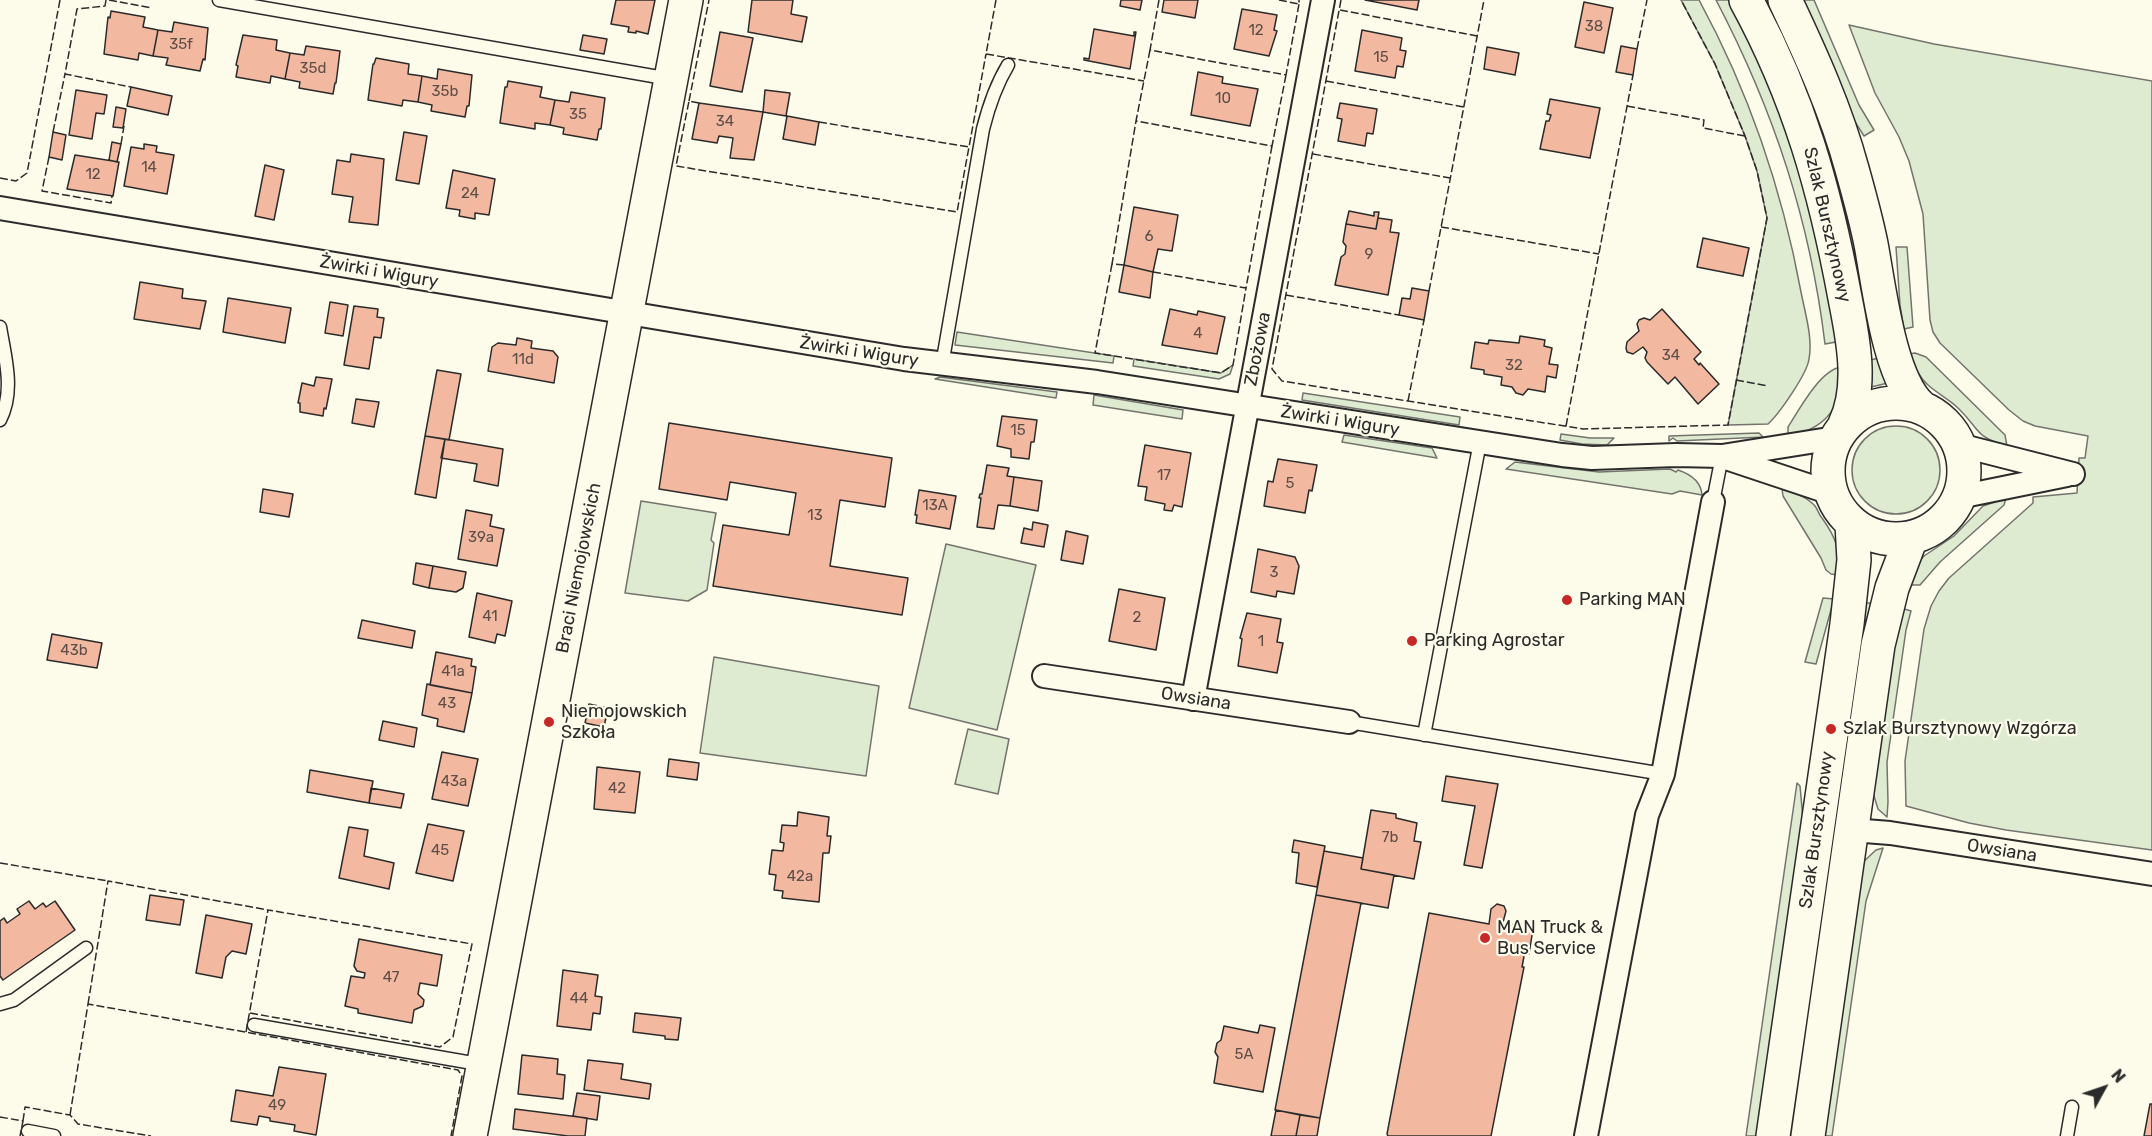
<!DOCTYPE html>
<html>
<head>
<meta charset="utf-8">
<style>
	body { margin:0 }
	#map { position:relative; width:2152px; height:1136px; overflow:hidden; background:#fdfbea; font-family:Rubik,sans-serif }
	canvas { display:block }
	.north { position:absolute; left:2074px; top:1058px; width:60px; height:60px; -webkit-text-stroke:4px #fdfbea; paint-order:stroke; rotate:50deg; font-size:16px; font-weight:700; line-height:24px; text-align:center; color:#2b2b2b }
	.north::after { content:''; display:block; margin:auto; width:21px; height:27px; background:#2b2b2b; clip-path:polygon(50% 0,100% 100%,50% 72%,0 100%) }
</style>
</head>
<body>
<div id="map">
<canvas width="2152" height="1136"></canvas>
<div class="north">N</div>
</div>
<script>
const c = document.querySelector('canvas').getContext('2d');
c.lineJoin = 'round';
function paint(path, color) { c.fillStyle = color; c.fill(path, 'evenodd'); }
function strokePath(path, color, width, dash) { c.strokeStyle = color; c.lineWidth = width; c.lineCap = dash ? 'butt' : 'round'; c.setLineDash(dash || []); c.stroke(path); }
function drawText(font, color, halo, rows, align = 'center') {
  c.font = font + ' Rubik,sans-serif'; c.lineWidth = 4.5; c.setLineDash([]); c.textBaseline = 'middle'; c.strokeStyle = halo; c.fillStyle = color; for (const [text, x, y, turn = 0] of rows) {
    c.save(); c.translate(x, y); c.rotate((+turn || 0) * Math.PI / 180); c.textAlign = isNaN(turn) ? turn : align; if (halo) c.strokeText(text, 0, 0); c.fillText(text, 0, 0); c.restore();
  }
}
const green = new Path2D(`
	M 1681,0 L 1699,0 C 1749,92 1782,189 1801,292 C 1805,313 1813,338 1809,359 C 1807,374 1779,414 1768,424 L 1728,425 L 1767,218 L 1757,171 L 1745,136 L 1715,64 Z
	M 1716,0 L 1729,0 C 1783,105 1823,223 1836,342 L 1825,344 C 1810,220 1774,111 1716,0 Z
	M 1761,0 L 1770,0 L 1794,51 L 1839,172 L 1875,336 L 1865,338 Z
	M 1803,0 L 1814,0 L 1859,105 L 1874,130 L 1864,136 L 1850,114 Z
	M 1849,25 L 1934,44 L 2152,81 L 2152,850 L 2006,830 L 1969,823 L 1906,806 L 1905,761 L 1924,629 L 1931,606 L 1939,591 L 1949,578 L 2033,503 L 2033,497 L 2077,493 L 2079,458 L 2085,458 L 2088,436 L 2035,426 L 2023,421 L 2009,410 L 1940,343 L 1933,332 L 1930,320 L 1923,214 L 1909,161 L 1899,137 L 1875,93 Z
	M 1896,247 L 1907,247 L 1913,327 L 1904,329 L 1900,305 Z
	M 957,332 L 1114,356 L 1113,363 L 955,345 Z
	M 1915,353 L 1926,357 L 2005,435 L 2007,446 C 1973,436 1981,430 1958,408 C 1949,399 1938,394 1928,385 C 1919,377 1914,365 1909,354 Z
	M 1882,357 L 1888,383 L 1871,387 L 1869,385 L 1867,361 Z
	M 1134,359 L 1221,373 L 1233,365 L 1230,374 L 1219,379 L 1133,366 Z
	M 1841,367 C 1844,406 1827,429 1788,436 L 1788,427 C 1799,410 1820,370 1841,367 Z
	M 940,377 L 1057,392 L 1056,398 L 935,379 Z
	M 1303,393 L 1460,417 L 1459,425 L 1302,400 Z
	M 1094,395 L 1183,410 L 1182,419 L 1093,405 Z
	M1852 470a44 44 0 1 1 88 0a44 44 0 1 1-88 0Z
	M 1759,433 L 1763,437 L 1677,441 L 1673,438 L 1669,441 L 1669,436 Z
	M 1561,434 L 1590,438 L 1614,438 L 1607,445 L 1582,444 L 1560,440 Z
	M 1344,435 L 1432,448 L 1437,458 L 1342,442 Z
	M 1515,462 L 1599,472 L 1670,469 L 1676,472 L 1678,470 C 1690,474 1701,481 1702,495 L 1680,491 L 1672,494 L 1506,469 Z
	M 1782,489 C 1794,493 1806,496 1815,506 C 1818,510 1819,515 1822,518 C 1839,542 1838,547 1837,575 L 1831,574 L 1826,570 L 1821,558 L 1783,496 Z
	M 2006,498 L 2004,505 L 1940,562 L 1920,585 L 1909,585 L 1916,565 L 1924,556 L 1954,536 L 1983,506 Z
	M 641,501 L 716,513 L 711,540 L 714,543 L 707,590 L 688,601 L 625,593 Z
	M 946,544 L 1036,565 L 997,730 L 909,708 Z
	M 1823,598 L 1834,599 L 1816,664 L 1805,662 Z
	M 1864,603 L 1871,603 L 1866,622 L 1792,1136 L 1789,1136 Z
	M 1901,608 L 1911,611 L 1906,630 L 1887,762 L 1888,802 L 1887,817 L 1878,809 L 1873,793 L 1896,626 Z
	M 714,657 L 879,686 L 866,776 L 700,753 Z
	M 968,729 L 1009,739 L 998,794 L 955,784 Z
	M 1797,783 L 1800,786 L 1803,819 L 1757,1136 L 1746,1136 Z
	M 1883,848 L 1866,901 L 1832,1136 L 1823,1136 L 1861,864 L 1876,850 Z`);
paint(green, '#deebd1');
strokePath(green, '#74746e', 1.5);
const building = new Path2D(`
	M 616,0 L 655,0 L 648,34 L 636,31 L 636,33 L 628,32 L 629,27 L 611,24 Z
	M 752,0 L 793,0 L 791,14 L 807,17 L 802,42 L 748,32 Z
	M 1121,0 L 1142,0 L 1140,10 L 1120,6 Z
	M 1164,0 L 1198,0 L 1195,18 L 1162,12 Z
	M 1365,0 L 1419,0 L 1417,10 Z
	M 1584,2 L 1613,8 L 1604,53 L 1575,47 Z
	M 1242,9 L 1277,15 L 1274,30 L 1277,31 L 1269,56 L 1234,49 Z
	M 111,11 L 145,17 L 143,27 L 158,30 L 153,56 L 139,53 L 138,60 L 104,54 L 108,17 L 110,18 Z
	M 174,22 L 208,28 L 205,60 L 203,59 L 200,71 L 166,65 L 168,58 L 153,56 L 158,30 L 172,32 Z
	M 1094,29 L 1134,36 L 1134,32 L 1136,32 L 1130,69 L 1084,60 L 1084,58 L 1089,59 Z
	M 1362,30 L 1402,38 L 1400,50 L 1406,51 L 1403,67 L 1397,66 L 1395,78 L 1355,71 Z
	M 720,32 L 753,38 L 742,92 L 710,86 Z
	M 243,35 L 277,40 L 276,50 L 290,53 L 285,79 L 271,76 L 270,83 L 236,77 L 238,66 L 236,65 Z
	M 583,35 L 607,39 L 604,54 L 580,50 Z
	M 306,46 L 340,51 L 336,83 L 335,83 L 333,94 L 299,88 L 300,82 L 285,79 L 290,53 L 304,55 Z
	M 1621,46 L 1637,49 L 1633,75 L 1616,72 Z
	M 1487,47 L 1519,53 L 1515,75 L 1484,69 Z
	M 376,58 L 409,64 L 408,74 L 422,76 L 418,102 L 403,100 L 402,106 L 368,100 L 373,64 L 374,64 Z
	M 438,69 L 472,75 L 469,106 L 467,106 L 465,117 L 431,111 L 432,105 L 418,102 L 422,76 L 437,79 Z
	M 1198,72 L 1223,77 L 1222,83 L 1258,89 L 1250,126 L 1191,115 Z
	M 508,81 L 542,87 L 540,97 L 555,100 L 550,125 L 535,123 L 535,129 L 500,123 L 505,87 L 507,87 Z
	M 131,87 L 172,96 L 168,115 L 127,106 Z
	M 76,90 L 107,95 L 104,114 L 96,113 L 92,139 L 69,135 Z
	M 765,90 L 790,93 L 786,116 L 763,112 Z
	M 571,92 L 605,98 L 601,129 L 599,129 L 597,140 L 563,134 L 564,128 L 550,125 L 555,100 L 569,102 Z
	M 1550,99 L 1600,108 L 1590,158 L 1540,149 L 1546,121 L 1549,121 L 1551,115 L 1547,114 Z
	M 699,103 L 763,112 L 754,160 L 730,158 L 733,138 L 719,136 L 717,143 L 692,139 Z
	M 1340,103 L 1377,109 L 1373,134 L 1367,133 L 1365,146 L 1338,141 L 1342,119 L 1337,118 Z
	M 116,107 L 126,109 L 123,128 L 113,127 Z
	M 787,116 L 819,122 L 815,145 L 783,139 Z
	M 53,132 L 66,135 L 62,160 L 49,157 Z
	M 404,132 L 427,136 L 419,184 L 396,180 Z
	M 112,142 L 121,144 L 117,162 L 109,160 Z
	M 144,144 L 157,146 L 156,152 L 174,155 L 167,194 L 124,186 L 131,147 L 144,149 Z
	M 351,154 L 384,159 L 378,225 L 349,222 L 353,197 L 332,194 L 337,160 L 350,162 Z
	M 75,155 L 119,162 L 113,196 L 67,189 Z
	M 265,165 L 284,170 L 274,220 L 255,216 Z
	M 453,170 L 495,179 L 489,215 L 475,213 L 475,219 L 459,216 L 460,210 L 446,208 Z
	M 1134,207 L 1178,215 L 1172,251 L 1158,249 L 1153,272 L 1124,265 Z
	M 1349,211 L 1374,216 L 1374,212 L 1379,212 L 1376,229 L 1346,224 Z
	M 1378,218 L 1392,220 L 1390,232 L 1399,233 L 1388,295 L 1335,285 L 1341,257 L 1345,254 L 1346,246 L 1343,242 L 1346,224 L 1376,229 Z
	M 1703,238 L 1749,248 L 1743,276 L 1697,267 Z
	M 1124,265 L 1153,272 L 1150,298 L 1119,292 Z
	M 140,282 L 183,289 L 182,298 L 206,301 L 200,329 L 134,319 Z
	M 1412,288 L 1429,291 L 1424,320 L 1399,315 L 1402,298 L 1410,299 Z
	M 228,298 L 291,308 L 285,343 L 223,332 Z
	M 330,302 L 348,305 L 343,336 L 325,333 Z
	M 354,306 L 378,309 L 377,317 L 384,318 L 381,338 L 374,337 L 369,369 L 344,365 Z
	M 1170,309 L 1197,315 L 1198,311 L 1225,317 L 1217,354 L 1162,345 Z
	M 1662,309 L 1701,352 L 1694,359 L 1699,365 L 1700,363 L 1719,384 L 1698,404 L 1675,377 L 1668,384 L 1647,362 L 1645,358 L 1647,352 L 1643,347 L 1633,354 L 1627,352 L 1626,348 L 1627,342 L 1639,331 L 1637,324 L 1639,320 L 1644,318 L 1650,320 Z
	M 1520,336 L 1545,340 L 1544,346 L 1552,348 L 1549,364 L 1558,365 L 1556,378 L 1547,376 L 1545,392 L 1528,389 L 1523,395 L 1516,393 L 1512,387 L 1501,385 L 1502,377 L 1484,374 L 1484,370 L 1471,368 L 1475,342 L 1488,344 L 1489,340 L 1519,343 Z
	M 517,338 L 532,341 L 531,348 L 553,351 L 558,357 L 554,383 L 488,371 L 492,347 L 498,343 L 516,345 Z
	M 437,370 L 461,374 L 449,440 L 425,436 Z
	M 316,377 L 332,379 L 326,409 L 324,408 L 323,416 L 300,412 L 300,403 L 298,403 L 302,383 L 314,386 Z
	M 356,399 L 379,402 L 374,427 L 352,423 Z
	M 1002,416 L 1037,420 L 1034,442 L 1031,442 L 1029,459 L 1011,457 L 1011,449 L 997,446 Z
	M 669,423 L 892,458 L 885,507 L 840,500 L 830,566 L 908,578 L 902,615 L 713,586 L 723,525 L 789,535 L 796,493 L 730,482 L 727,500 L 659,489 Z
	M 425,436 L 445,439 L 436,498 L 415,494 Z
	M 445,439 L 503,449 L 498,486 L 474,481 L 477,464 L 441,458 Z
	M 1145,445 L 1191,453 L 1182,507 L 1174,505 L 1172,511 L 1164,510 L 1165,504 L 1145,500 L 1147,487 L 1138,486 Z
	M 1278,459 L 1317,465 L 1312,491 L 1309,490 L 1305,513 L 1264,506 L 1268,481 L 1273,482 Z
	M 987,465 L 1009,468 L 1007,476 L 1014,477 L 1010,506 L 998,505 L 994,529 L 977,527 L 981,498 L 979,498 L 980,494 L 982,494 Z
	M 1014,477 L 1042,481 L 1038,511 L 1010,506 Z
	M 263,489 L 293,494 L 289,517 L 260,512 Z
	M 919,490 L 956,496 L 950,529 L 916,523 L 917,515 L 915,515 Z
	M 466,510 L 492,515 L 490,526 L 504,529 L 497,566 L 458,559 Z
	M 1033,522 L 1048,525 L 1044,547 L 1021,543 L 1024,528 L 1032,530 Z
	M 1066,531 L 1088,536 L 1083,564 L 1061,560 Z
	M 1258,549 L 1295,557 L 1299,566 L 1294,594 L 1277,591 L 1276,597 L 1251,592 Z
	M 416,563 L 433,566 L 429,588 L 413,584 Z
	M 433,566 L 466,572 L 463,588 L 456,592 L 429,588 Z
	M 1119,589 L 1165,598 L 1156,650 L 1109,641 Z
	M 477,593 L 512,601 L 505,636 L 497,634 L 495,643 L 469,637 Z
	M 1247,613 L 1281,619 L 1277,642 L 1283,643 L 1277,673 L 1238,666 L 1242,639 L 1240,638 Z
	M 362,620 L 415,631 L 412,648 L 358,638 Z
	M 52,634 L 102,643 L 97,668 L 47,660 Z
	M 436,652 L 472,659 L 471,666 L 476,667 L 472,693 L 430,685 Z
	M 427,684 L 472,693 L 464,732 L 437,726 L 438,719 L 422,715 Z
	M 589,704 L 608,708 L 604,727 L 585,723 Z
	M 383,721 L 417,728 L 414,747 L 379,740 Z
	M 442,752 L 478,759 L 468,806 L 432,799 Z
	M 669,759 L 699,763 L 697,780 L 667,776 Z
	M 597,767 L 640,772 L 635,813 L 594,809 Z
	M 310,770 L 373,781 L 369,803 L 307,792 Z
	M 1446,776 L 1498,784 L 1482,868 L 1464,865 L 1475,806 L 1442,801 Z
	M 371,788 L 404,794 L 401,808 L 369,803 Z
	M 1371,810 L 1396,814 L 1396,818 L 1417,823 L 1414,841 L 1421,842 L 1414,879 L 1361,869 Z
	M 798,812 L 829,817 L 827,836 L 831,836 L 829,853 L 823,853 L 819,902 L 782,898 L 783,891 L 774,890 L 776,875 L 769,874 L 772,850 L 783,851 L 784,843 L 780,842 L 782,825 L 797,826 Z
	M 428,824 L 464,831 L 453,881 L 416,873 Z
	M 349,827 L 368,830 L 364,856 L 394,863 L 389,889 L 339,878 Z
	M 1294,840 L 1325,846 L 1317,887 L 1296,883 L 1299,853 L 1292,852 Z
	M 1324,851 L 1363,858 L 1361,869 L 1394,875 L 1388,908 L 1316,895 Z
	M 150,895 L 184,900 L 180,925 L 146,920 Z
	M 1316,895 L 1361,903 L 1320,1118 L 1275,1110 Z
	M 29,901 L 35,909 L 43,903 L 46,907 L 55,901 L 75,930 L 3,980 L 0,976 L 0,921 L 4,918 L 7,923 L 20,914 L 17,909 Z
	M 1497,904 L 1504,906 L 1506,911 L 1502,926 L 1509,928 L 1510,924 L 1533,929 L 1529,954 L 1525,951 L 1522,967 L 1524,967 L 1491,1136 L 1388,1136 L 1387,1134 L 1429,913 L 1489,924 L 1491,909 Z
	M 206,915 L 252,924 L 246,954 L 232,951 L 226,957 L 222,978 L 196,973 Z
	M 359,939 L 442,955 L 437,986 L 420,983 L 418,994 L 424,1000 L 423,1006 L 414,1010 L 412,1023 L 358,1013 L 358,1009 L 345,1006 L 351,976 L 364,978 L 365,973 L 357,971 L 354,966 Z
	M 563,970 L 598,975 L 595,996 L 602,997 L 600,1014 L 593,1013 L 591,1030 L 557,1026 Z
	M 635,1013 L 681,1018 L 678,1040 L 665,1039 L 665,1036 L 633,1032 Z
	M 1260,1025 L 1275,1028 L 1263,1092 L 1214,1083 L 1218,1057 L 1215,1052 L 1217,1043 L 1221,1040 L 1224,1026 L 1258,1033 Z
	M 522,1055 L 558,1059 L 557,1074 L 565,1075 L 563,1099 L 518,1094 Z
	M 588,1060 L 623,1064 L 621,1079 L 651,1084 L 649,1099 L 584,1090 Z
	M 279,1067 L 326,1074 L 316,1135 L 294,1131 L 295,1125 L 270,1121 L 270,1118 L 259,1116 L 257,1125 L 231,1121 L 236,1090 L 273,1096 Z
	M 577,1093 L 600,1096 L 597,1120 L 573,1116 Z
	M 2150,1104 L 2152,1104 L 2152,1136 L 2144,1136 Z
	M 515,1109 L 587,1118 L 585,1136 L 568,1136 L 513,1129 Z
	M 1276,1110 L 1300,1115 L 1296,1136 L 1271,1136 Z
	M 1300,1115 L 1320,1118 L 1317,1136 L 1296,1136 Z`);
paint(building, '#f2b8a0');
strokePath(building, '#2b2b2b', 1.5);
const lane = new Path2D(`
	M 219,0 L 670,79
	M 0,327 C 5,357 15,391 0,420
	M 942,365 L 983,129 C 989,105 996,85 1008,65
	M 1713,502 L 1722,456
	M 1349,722 L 1663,774
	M 1424,735 L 1480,442
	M 0,1004 L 14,1000 L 86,948
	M 254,1025 L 484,1065
	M 28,1131 L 54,1136
	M 2067,1136 L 2072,1107`);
const street = new Path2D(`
	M 0,208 L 904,359 L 1097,382 L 1562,455 L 1592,458 L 1676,455 L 1722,456 L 1835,438
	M 1959,445 L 2073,474
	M 1726,458 L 1831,493
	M 1959,497 L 2067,475
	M 1044,676 L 1349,722
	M 1193,699 L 1323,0
	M 1852,830 L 1890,833 L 2152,874
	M 1586,1136 L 1647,815 L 1663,774 L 1713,502`);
const secondary = new Path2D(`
	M 1746,0 C 1799,97 1825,190 1845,298 C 1853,338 1863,387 1845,424
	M 1785,0 C 1811,55 1836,110 1852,169 C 1859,194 1866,219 1871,244 C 1879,286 1889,379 1921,407
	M1828 471a68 68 0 1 1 136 0a68 68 0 1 1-136 0Z
	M 470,1136 L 686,0
	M 1773,1136 L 1847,624 L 1854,560 L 1852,524
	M 1808,1136 L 1878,645 L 1892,588 L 1911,538`);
strokePath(lane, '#2b2b2b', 15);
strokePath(street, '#2b2b2b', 26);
strokePath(secondary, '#2b2b2b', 36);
strokePath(lane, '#fdfbea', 12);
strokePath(street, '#fdfbea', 22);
strokePath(secondary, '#fdfbea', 33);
strokePath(new Path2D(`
	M 106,0 L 105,6 L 77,9 L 65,74 L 131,87
	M 109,0 L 152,8
	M 996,0 L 986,54 L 1144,81
	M 1159,0 L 1150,50 L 1286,75 L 1299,4
	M 1279,0 L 1299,4 L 1299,0
	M 1341,0 L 1272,369 L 1282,381 L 1583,429 L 1728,425 L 1767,218 L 1757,171 L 1745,136 L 1715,64 L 1681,0
	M 1340,10 L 1477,36
	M 1637,49 L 1647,0
	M 1150,50 L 1136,121 L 1272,146 L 1286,75
	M 1326,81 L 1464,107
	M 689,101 L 709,0
	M 699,103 L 689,101 L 676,166 L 957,212 L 969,147
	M 1627,106 L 1704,120 L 1703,128 L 1745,136
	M 819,122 L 969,147 L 986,54
	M 53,132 L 65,74
	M 121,144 L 124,126
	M 1313,154 L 1450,178
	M 49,157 L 42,191 L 111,203 L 112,196
	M 0,178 L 16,181 L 27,173 L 60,0
	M 1441,227 L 1599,254
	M 1112,264 L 1095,353 L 1221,373 L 1233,365 L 1246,288
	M 1124,265 L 1112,264 L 1136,121
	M 1153,272 L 1246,288 L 1272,146
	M 1429,291 L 1484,0
	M 1286,295 L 1399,315
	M 1736,380 L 1768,386
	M 1408,401 L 1424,320
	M 1566,426 L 1633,75
	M 0,863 L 108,881
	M 88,1004 L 108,881 L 268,910
	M 246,1032 L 268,910 L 472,944 L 453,1037 L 440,1047 L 250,1013
	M 70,1115 L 88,1004 L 458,1070 L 462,1076 L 451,1136
	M 0,1117 L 23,1121 L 20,1136
	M 23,1121 L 25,1107 L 70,1115 L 78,1124 L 151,1136`), '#2b2b2b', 1.5, [8, 3]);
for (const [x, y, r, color] of [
	[1567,600,6,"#c62828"],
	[1412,641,6,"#c62828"],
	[549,722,6,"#c62828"],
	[1831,729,6,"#c62828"],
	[1485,938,6,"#c62828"]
]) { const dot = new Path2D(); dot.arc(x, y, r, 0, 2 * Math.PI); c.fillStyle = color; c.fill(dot); strokePath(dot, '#fdfbea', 2); }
drawText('15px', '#5d4e48', null, [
	["38",1594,27],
	["12",1256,31],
	["35f",181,45],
	["15",1381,58],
	["35d",313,69],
	["35b",445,92],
	["10",1223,99],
	["35",578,115],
	["34",725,122],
	["14",149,168],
	["12",93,175],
	["24",470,194],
	["6",1149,237],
	["9",1369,255],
	["4",1198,334],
	["34",1671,356],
	["11d",523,360],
	["32",1514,366],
	["15",1018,431],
	["17",1164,476],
	["5",1290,484],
	["13A",935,506],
	["13",815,516],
	["39a",481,538],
	["3",1274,573],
	["41",490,617],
	["2",1137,618],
	["1",1261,642],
	["43b",74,651],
	["41a",453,672],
	["43",447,704],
	["43a",454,782],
	["42",617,789],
	["7b",1390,838],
	["45",440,851],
	["42a",800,877],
	["47",391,978],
	["44",579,999],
	["5A",1244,1055],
	["49",277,1106]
]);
drawText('18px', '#2b2b2b', '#fdfbea', [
	["Szlak Bursztynowy",1827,225,77],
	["Żwirki i Wigury",379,272,10],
	["Zbożowa",1258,349,-79],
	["Żwirki i Wigury",859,352,9],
	["Żwirki i Wigury",1340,421,9],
	["Braci Niemojowskich",579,568,-79],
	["Owsiana",1196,699,9],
	["Szlak Bursztynowy",1817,830,-82],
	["Owsiana",2002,851,9]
]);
drawText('18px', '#2b2b2b', '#fdfbea', [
	["Parking MAN",1579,600],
	["Parking Agrostar",1424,641],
	["Niemojowskich",561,712],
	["Szkoła",561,733],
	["Szlak Bursztynowy Wzgórza",1843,729],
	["MAN Truck &",1497,928],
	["Bus Service",1497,949]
], 'left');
</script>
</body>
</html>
